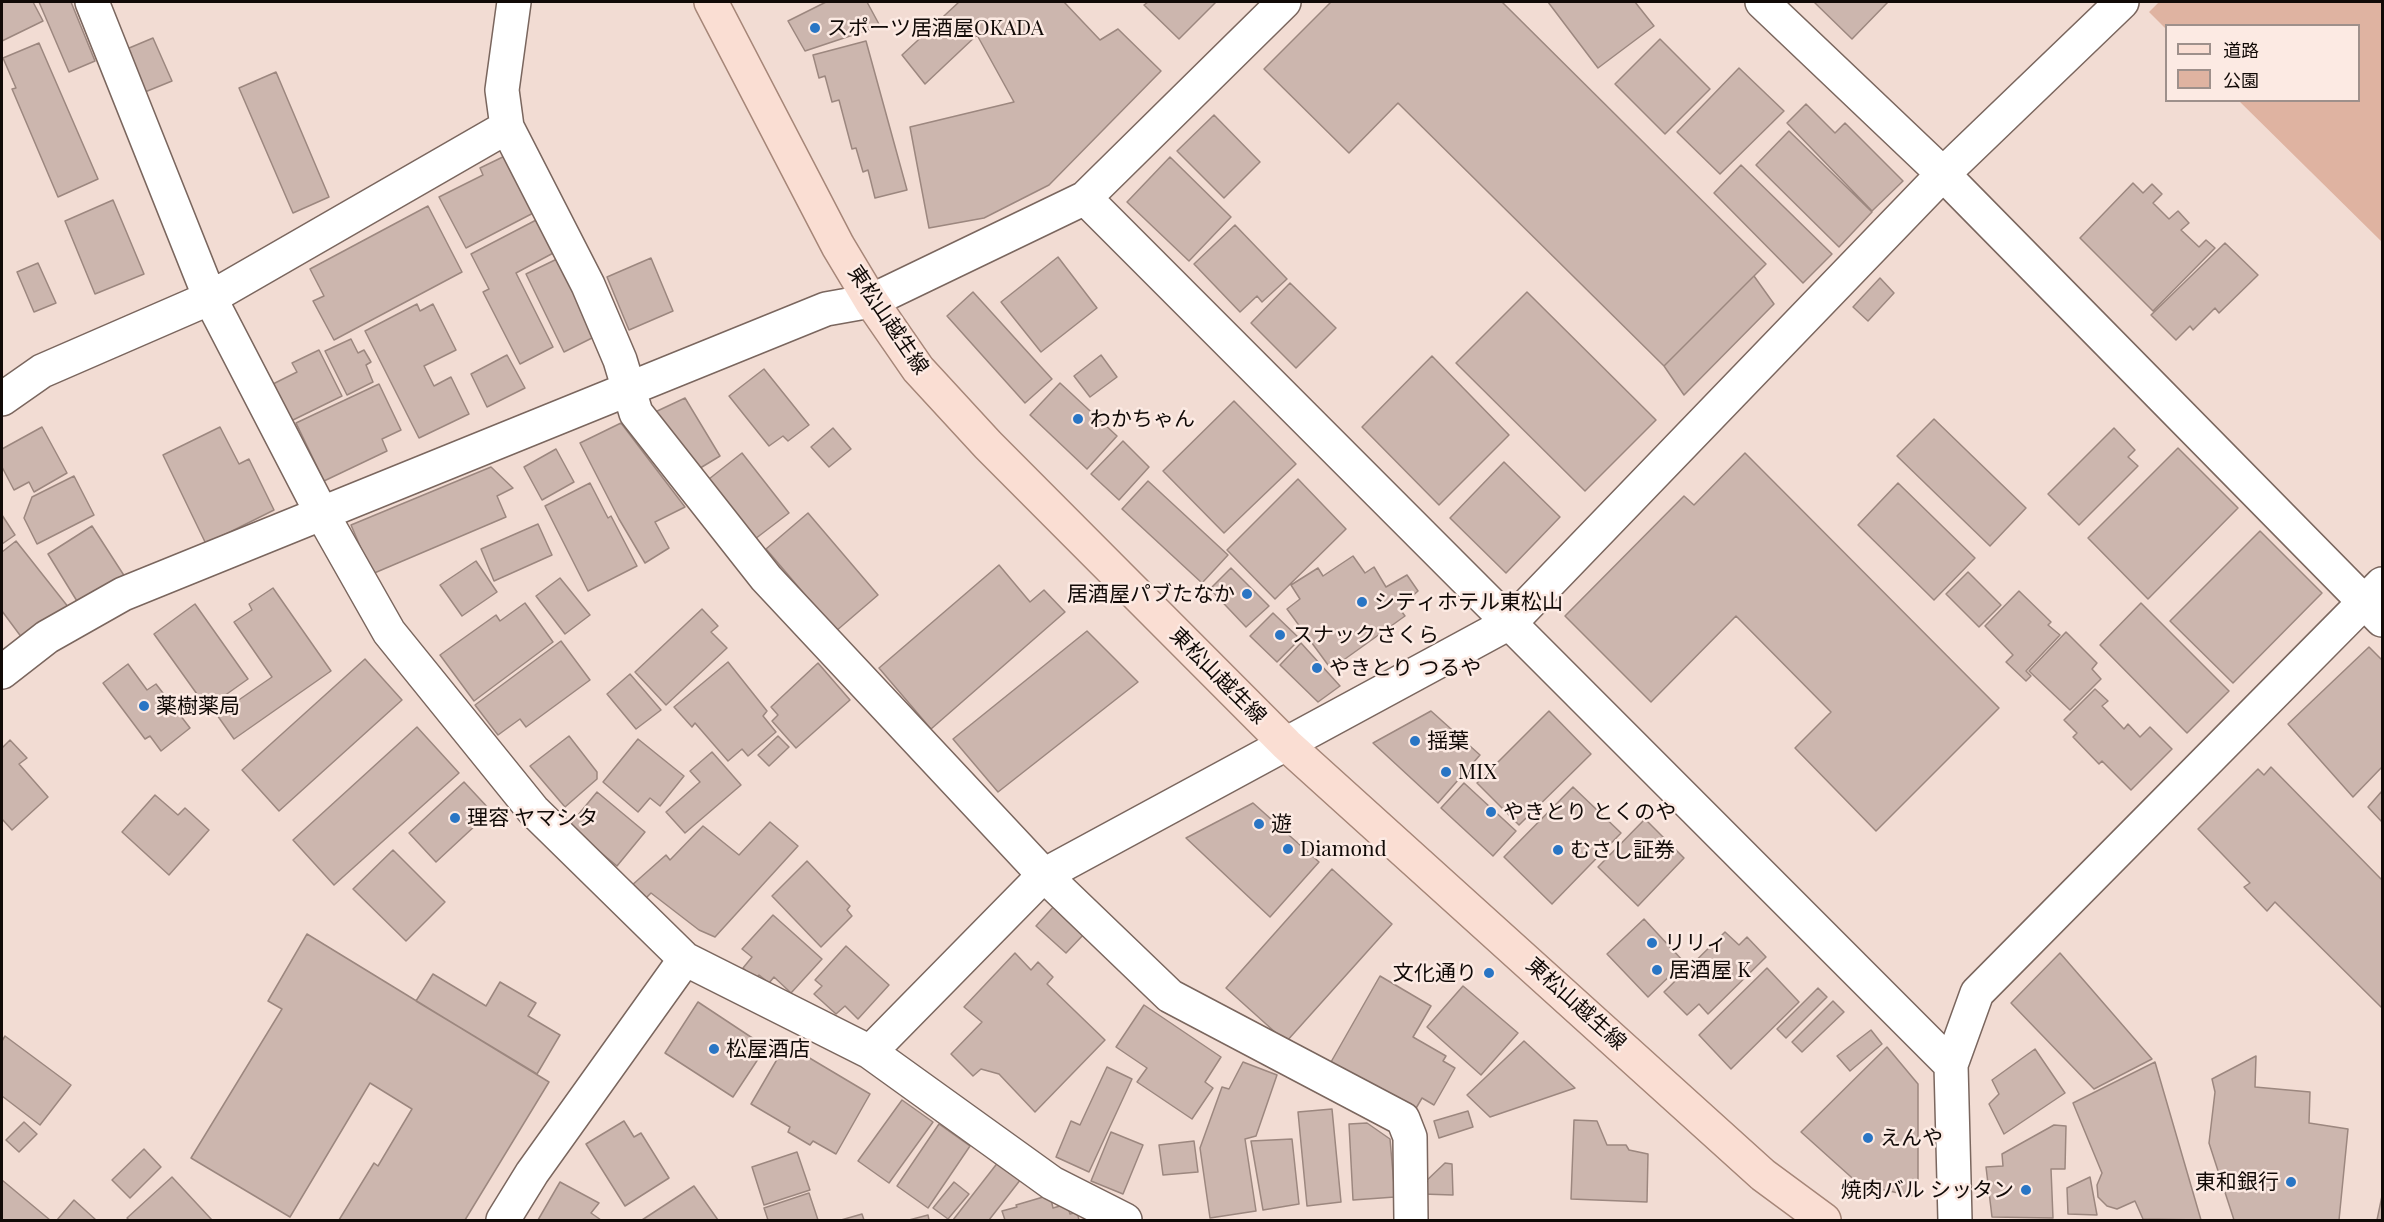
<!DOCTYPE html>
<html>
<head>
<meta charset="utf-8">
<style>
	body { margin:0 }
	#map { position:relative; width:2384px; height:1222px; overflow:hidden; background:#f2dcd3; font-family:"Playfair Display","Noto Sans JP",serif }
	canvas { display:block }
	.frame { position:absolute; inset:0; border:3px solid #110a07; pointer-events:none }
	.legend { position:absolute; left:2165px; top:24px; width:195px; height:78px; box-sizing:border-box; background:#fceae3; border:2px solid #9e908b; margin:0; padding:8px 10px; list-style:none; font-size:18px; color:#110a07 }
	.legend li { display:flex; align-items:center; gap:12px; height:30px }
	.legend b { width:30px; border:2px solid #9e908b }
</style>
</head>
<body>
<div id="map">
<canvas width="2384" height="1222"></canvas>
<div class="frame"></div>
<ul class="legend">
<li><b style="height:8px;background:#faded3"></b>道路</li>
<li><b style="height:16px;background:#dfb3a1"></b>公園</li>
</ul>
</div>
<script>
const c = document.querySelector('canvas').getContext('2d');
c.lineJoin = 'round';
function paint(path, color) { c.fillStyle = color; c.fill(path, 'evenodd'); }
function strokePath(path, color, width, dash) { c.strokeStyle = color; c.lineWidth = width; c.lineCap = dash ? 'butt' : 'round'; c.setLineDash(dash || []); c.stroke(path); }
function drawText(font, color, halo, rows, align = 'center') {
  c.font = font + ' "Playfair Display","Noto Sans JP",serif'; c.lineWidth = 5; c.setLineDash([]); c.textBaseline = 'middle'; c.strokeStyle = halo; c.fillStyle = color; for (const [text, x, y, turn = 0] of rows) {
    c.save(); c.translate(x, y); c.rotate((+turn || 0) * Math.PI / 180); c.textAlign = isNaN(turn) ? turn : align; if (halo) c.strokeText(text, 0, 0); c.fillText(text, 0, 0); c.restore();
  }
}
paint(new Path2D(`
	M 2159,2 L 2382,2 L 2382,242 L 2239,101 L 2358,100 L 2358,26 L 2166,26 L 2166,29 L 2149,12 Z`), '#dfb3a1');
const building = new Path2D(`
	M 2,2 L 33,2 L 43,21 L 2,41 Z
	M 39,2 L 71,2 L 95,61 L 69,72 Z
	M 826,2 L 867,2 L 880,26 L 805,51 L 788,21 Z
	M 959,2 L 1064,2 L 1100,40 L 1118,29 L 1161,71 L 1049,185 L 984,218 L 929,228 L 910,127 L 1014,102 L 977,35 L 925,84 L 902,55 Z
	M 1148,2 L 1216,2 L 1179,39 L 1144,5 Z
	M 1331,2 L 1502,2 L 1766,264 L 1664,366 L 1398,103 L 1349,153 L 1264,69 Z
	M 1548,2 L 1635,2 L 1654,26 L 1598,68 Z
	M 1814,2 L 1888,2 L 1852,39 Z
	M 153,38 L 172,81 L 140,94 L 122,51 Z
	M 1660,39 L 1710,89 L 1665,134 L 1615,84 Z
	M 866,41 L 907,190 L 875,198 L 868,170 L 863,172 L 856,148 L 852,149 L 839,100 L 832,102 L 825,76 L 819,78 L 813,55 Z
	M 39,43 L 98,179 L 58,197 L 12,89 L 16,88 L 3,58 Z
	M 1739,68 L 1784,111 L 1720,174 L 1677,132 Z
	M 276,72 L 329,197 L 293,213 L 239,88 Z
	M 1806,104 L 1835,133 L 1845,123 L 1903,181 L 1872,211 L 1787,123 Z
	M 1214,115 L 1260,162 L 1224,198 L 1177,151 Z
	M 1789,131 L 1872,212 L 1839,247 L 1756,165 Z
	M 509,154 L 539,210 L 466,248 L 439,197 L 483,175 L 480,168 Z
	M 1170,157 L 1231,217 L 1189,261 L 1127,202 Z
	M 1741,165 L 1832,254 L 1803,283 L 1714,193 Z
	M 2133,183 L 2143,193 L 2152,184 L 2162,194 L 2153,203 L 2169,219 L 2178,211 L 2189,223 L 2181,230 L 2199,247 L 2206,240 L 2215,248 L 2153,311 L 2080,238 Z
	M 113,200 L 144,274 L 95,294 L 65,221 Z
	M 428,206 L 462,272 L 334,340 L 313,301 L 324,296 L 310,269 Z
	M 540,218 L 557,251 L 516,273 L 553,347 L 520,364 L 483,292 L 489,289 L 471,254 Z
	M 1235,225 L 1287,279 L 1262,302 L 1257,296 L 1240,312 L 1194,264 Z
	M 2225,243 L 2258,275 L 2219,313 L 2215,308 L 2193,330 L 2190,326 L 2176,340 L 2151,315 Z
	M 1058,257 L 1097,308 L 1041,352 L 1001,302 Z
	M 559,258 L 598,335 L 564,352 L 526,274 Z
	M 651,258 L 673,311 L 629,330 L 607,277 Z
	M 38,263 L 56,303 L 34,312 L 17,272 Z
	M 1754,276 L 1774,304 L 1684,395 L 1664,366 Z
	M 1880,278 L 1894,293 L 1868,321 L 1853,307 Z
	M 1290,283 L 1336,328 L 1296,368 L 1251,323 Z
	M 973,292 L 1052,379 L 1025,403 L 947,316 Z
	M 1527,292 L 1656,420 L 1585,491 L 1456,363 Z
	M 417,304 L 420,311 L 433,304 L 456,350 L 424,366 L 434,386 L 451,377 L 469,414 L 419,438 L 365,331 Z
	M 351,339 L 358,353 L 364,350 L 371,362 L 366,365 L 373,382 L 347,395 L 325,351 Z
	M 319,350 L 342,396 L 291,421 L 273,384 L 297,372 L 292,363 Z
	M 507,355 L 525,388 L 487,407 L 471,374 Z
	M 1101,355 L 1117,377 L 1090,397 L 1074,376 Z
	M 1432,356 L 1509,435 L 1439,505 L 1362,427 Z
	M 764,369 L 809,425 L 788,441 L 783,436 L 769,446 L 729,396 Z
	M 1060,383 L 1117,436 L 1087,469 L 1030,415 Z
	M 379,384 L 401,430 L 382,439 L 387,451 L 324,481 L 296,423 Z
	M 685,398 L 720,456 L 697,470 L 653,413 Z
	M 1234,401 L 1296,464 L 1224,533 L 1163,471 Z
	M 1934,419 L 2026,508 L 1990,546 L 1897,456 Z
	M 621,423 L 685,507 L 655,522 L 669,548 L 645,563 L 619,519 L 580,443 Z
	M 42,427 L 67,473 L 34,492 L 29,482 L 14,490 L 2,467 L 2,449 Z
	M 220,427 L 239,464 L 249,459 L 274,510 L 206,544 L 163,455 Z
	M 833,428 L 851,449 L 829,467 L 811,447 Z
	M 2114,428 L 2135,450 L 2128,457 L 2138,466 L 2079,525 L 2048,494 Z
	M 1123,441 L 1149,467 L 1119,500 L 1091,474 Z
	M 2178,448 L 2238,508 L 2148,599 L 2088,538 Z
	M 556,449 L 574,482 L 542,500 L 524,467 Z
	M 742,453 L 789,513 L 755,539 L 709,479 Z
	M 1745,453 L 1999,708 L 1876,831 L 1795,748 L 1831,712 L 1736,616 L 1651,702 L 1565,616 L 1684,496 L 1694,505 Z
	M 1504,462 L 1560,517 L 1506,573 L 1450,518 Z
	M 491,467 L 513,488 L 497,496 L 506,517 L 372,574 L 351,525 Z
	M 74,476 L 94,515 L 37,544 L 24,518 L 32,497 Z
	M 1298,479 L 1346,529 L 1275,599 L 1227,550 Z
	M 1148,481 L 1228,555 L 1202,583 L 1122,509 Z
	M 590,483 L 608,518 L 611,516 L 637,566 L 588,591 L 545,506 Z
	M 1898,483 L 1975,558 L 1934,600 L 1858,525 Z
	M 808,513 L 878,595 L 836,631 L 766,549 Z
	M 2,515 L 15,535 L 2,544 Z
	M 538,524 L 552,555 L 494,581 L 481,549 Z
	M 92,526 L 125,577 L 80,606 L 48,554 Z
	M 2260,531 L 2322,593 L 2233,683 L 2170,621 Z
	M 16,541 L 69,608 L 25,642 L 2,611 L 2,552 Z
	M 1353,556 L 1365,573 L 1374,567 L 1386,587 L 1407,575 L 1418,591 L 1399,608 L 1405,616 L 1331,669 L 1287,609 L 1300,599 L 1291,585 L 1318,568 L 1323,576 Z
	M 476,561 L 497,592 L 462,616 L 440,585 Z
	M 999,565 L 1030,602 L 1044,590 L 1065,612 L 931,729 L 879,668 Z
	M 1231,568 L 1269,606 L 1246,627 L 1210,589 Z
	M 1968,572 L 2001,605 L 1979,627 L 1946,594 Z
	M 560,578 L 590,615 L 565,634 L 536,596 Z
	M 273,588 L 331,671 L 234,739 L 217,715 L 272,677 L 234,622 L 252,610 L 249,604 Z
	M 2019,591 L 2051,622 L 2048,625 L 2060,635 L 2026,671 L 2031,676 L 2026,681 L 2006,662 L 2013,655 L 1985,626 Z
	M 525,603 L 553,642 L 474,701 L 440,655 L 496,615 L 500,621 Z
	M 2141,603 L 2229,691 L 2187,733 L 2100,645 Z
	M 195,604 L 248,679 L 207,708 L 154,634 Z
	M 702,609 L 718,626 L 711,632 L 727,648 L 666,705 L 635,672 Z
	M 1273,613 L 1300,639 L 1277,662 L 1250,636 Z
	M 1087,631 L 1138,682 L 998,792 L 953,739 Z
	M 2066,632 L 2097,663 L 2092,669 L 2101,679 L 2070,710 L 2029,671 Z
	M 561,641 L 590,680 L 526,727 L 520,719 L 498,735 L 475,705 Z
	M 1301,643 L 1340,686 L 1318,702 L 1280,665 Z
	M 2369,647 L 2382,660 L 2382,767 L 2353,797 L 2288,724 Z
	M 365,659 L 402,700 L 279,811 L 242,770 Z
	M 728,662 L 767,711 L 763,716 L 776,732 L 748,756 L 742,749 L 728,761 L 695,723 L 692,727 L 674,707 Z
	M 818,663 L 850,700 L 796,748 L 772,721 L 778,715 L 771,707 Z
	M 128,664 L 147,690 L 156,684 L 190,728 L 161,751 L 150,736 L 145,739 L 103,683 Z
	M 630,674 L 661,710 L 636,729 L 607,694 Z
	M 2095,689 L 2108,701 L 2102,706 L 2124,729 L 2128,724 L 2140,737 L 2150,727 L 2172,749 L 2131,790 L 2102,761 L 2099,764 L 2073,737 L 2077,733 L 2064,720 Z
	M 1431,711 L 1480,755 L 1438,803 L 1373,743 Z
	M 1549,711 L 1591,754 L 1519,825 L 1477,783 Z
	M 417,727 L 459,773 L 334,885 L 293,840 Z
	M 569,736 L 597,772 L 597,779 L 565,807 L 530,766 Z
	M 778,736 L 789,747 L 769,766 L 758,755 Z
	M 638,739 L 684,776 L 660,806 L 650,798 L 638,812 L 603,782 Z
	M 10,740 L 27,758 L 19,764 L 48,797 L 12,830 L 2,819 L 2,748 Z
	M 712,752 L 741,785 L 685,833 L 666,812 L 700,782 L 690,771 Z
	M 2271,767 L 2382,880 L 2382,1008 L 2275,902 L 2267,911 L 2244,887 L 2250,883 L 2198,829 L 2258,769 L 2264,775 Z
	M 464,782 L 491,811 L 436,862 L 409,833 Z
	M 1464,783 L 1516,831 L 1493,856 L 1441,808 Z
	M 1573,787 L 1621,833 L 1552,904 L 1504,857 Z
	M 2382,791 L 2382,822 L 2368,807 Z
	M 597,792 L 645,832 L 617,866 L 569,826 Z
	M 155,795 L 178,815 L 185,808 L 209,830 L 169,875 L 122,832 Z
	M 1253,803 L 1319,862 L 1270,917 L 1186,838 Z
	M 1645,819 L 1684,858 L 1638,906 L 1598,867 Z
	M 770,822 L 798,846 L 715,937 L 699,930 L 651,893 L 646,898 L 631,886 L 666,855 L 670,860 L 703,826 L 739,855 Z
	M 393,850 L 445,902 L 406,941 L 353,889 Z
	M 807,861 L 850,906 L 847,910 L 852,916 L 821,947 L 772,896 Z
	M 1332,869 L 1392,924 L 1286,1042 L 1226,988 Z
	M 1056,904 L 1086,932 L 1066,953 L 1036,926 Z
	M 773,915 L 822,959 L 791,993 L 774,977 L 769,983 L 759,975 L 755,980 L 743,968 L 752,957 L 742,949 Z
	M 1644,919 L 1684,962 L 1648,997 L 1607,954 Z
	M 1725,932 L 1739,945 L 1747,937 L 1766,957 L 1708,1014 L 1699,1004 L 1687,1015 L 1664,992 Z
	M 307,934 L 549,1082 L 465,1220 L 339,1220 L 374,1163 L 378,1166 L 412,1109 L 370,1083 L 290,1217 L 191,1158 L 282,1009 L 268,1001 Z
	M 846,946 L 889,985 L 858,1019 L 845,1006 L 836,1014 L 814,994 L 822,986 L 815,980 Z
	M 1015,953 L 1031,970 L 1038,962 L 1053,977 L 1047,984 L 1105,1040 L 1035,1112 L 999,1074 L 981,1069 L 973,1076 L 951,1054 L 982,1022 L 964,1007 Z
	M 2060,953 L 2152,1059 L 2094,1089 L 2011,1003 Z
	M 1767,968 L 1799,1002 L 1731,1069 L 1699,1035 Z
	M 433,974 L 486,1006 L 500,982 L 536,1003 L 528,1016 L 560,1035 L 537,1074 L 416,1001 Z
	M 1380,976 L 1431,1006 L 1413,1037 L 1446,1056 L 1443,1061 L 1455,1068 L 1434,1105 L 1422,1098 L 1415,1110 L 1331,1062 Z
	M 1463,986 L 1518,1033 L 1481,1075 L 1427,1027 Z
	M 1818,988 L 1827,997 L 1786,1038 L 1777,1029 Z
	M 1833,1001 L 1844,1012 L 1802,1052 L 1792,1042 Z
	M 698,1002 L 766,1047 L 733,1097 L 665,1053 Z
	M 1144,1005 L 1221,1057 L 1205,1082 L 1213,1088 L 1192,1119 L 1137,1082 L 1147,1068 L 1116,1047 Z
	M 1871,1030 L 1882,1044 L 1850,1071 L 1837,1056 Z
	M 5,1036 L 71,1085 L 40,1125 L 2,1096 L 2,1041 Z
	M 1524,1041 L 1575,1088 L 1490,1117 L 1467,1095 Z
	M 786,1044 L 870,1094 L 836,1154 L 813,1141 L 810,1145 L 788,1132 L 790,1127 L 751,1104 Z
	M 1887,1047 L 1918,1084 L 1918,1197 L 1860,1185 L 1801,1132 Z
	M 2035,1049 L 2065,1093 L 2004,1134 L 1989,1104 L 1999,1094 L 1992,1080 Z
	M 2256,1056 L 2255,1087 L 2310,1092 L 2309,1123 L 2348,1129 L 2339,1220 L 2234,1220 L 2209,1143 L 2215,1092 L 2212,1079 Z
	M 1243,1062 L 1277,1075 L 1256,1136 L 1245,1139 L 1256,1211 L 1210,1218 L 1200,1148 L 1222,1087 L 1229,1089 Z
	M 2155,1062 L 2201,1220 L 2143,1219 L 2135,1201 L 2117,1209 L 2107,1206 L 2098,1197 L 2097,1185 L 2102,1173 L 2073,1103 Z
	M 1107,1067 L 1132,1079 L 1089,1172 L 1056,1157 L 1071,1121 L 1080,1125 Z
	M 902,1100 L 933,1122 L 889,1183 L 858,1161 Z
	M 1332,1109 L 1341,1202 L 1307,1206 L 1298,1112 Z
	M 1468,1111 L 1473,1127 L 1439,1138 L 1434,1121 Z
	M 1574,1120 L 1597,1121 L 1607,1145 L 1626,1145 L 1629,1150 L 1648,1154 L 1647,1202 L 1571,1199 Z
	M 624,1121 L 634,1137 L 641,1133 L 669,1178 L 625,1206 L 586,1144 Z
	M 24,1122 L 37,1134 L 19,1152 L 6,1140 Z
	M 1367,1123 L 1390,1139 L 1395,1197 L 1353,1200 L 1349,1124 Z
	M 939,1124 L 970,1146 L 928,1208 L 897,1186 Z
	M 2054,1125 L 2066,1126 L 2065,1169 L 2051,1169 L 2053,1218 L 1992,1217 L 1986,1167 L 2003,1166 L 2002,1154 Z
	M 1111,1132 L 1143,1145 L 1123,1194 L 1091,1181 Z
	M 1292,1139 L 1299,1204 L 1263,1210 L 1251,1141 Z
	M 1194,1141 L 1198,1172 L 1163,1175 L 1159,1145 Z
	M 144,1149 L 161,1167 L 130,1198 L 112,1180 Z
	M 797,1152 L 810,1190 L 764,1205 L 752,1167 Z
	M 999,1161 L 1021,1179 L 989,1220 L 953,1220 Z
	M 1445,1163 L 1452,1164 L 1453,1195 L 1422,1194 L 1424,1183 Z
	M 172,1177 L 212,1220 L 129,1220 L 127,1218 Z
	M 2090,1177 L 2097,1215 L 2068,1214 L 2067,1188 Z
	M 2,1180 L 50,1220 L 2,1220 Z
	M 560,1182 L 599,1203 L 591,1213 L 601,1220 L 538,1220 Z
	M 954,1182 L 969,1194 L 948,1219 L 933,1208 Z
	M 694,1186 L 718,1220 L 642,1220 Z
	M 809,1193 L 818,1220 L 768,1220 L 764,1208 Z
	M 1050,1195 L 1053,1208 L 1067,1204 L 1070,1214 L 1077,1212 L 1079,1220 L 1005,1220 L 1002,1211 L 1017,1207 L 1016,1205 Z
	M 2382,1196 L 2382,1220 L 2377,1220 Z
	M 74,1200 L 96,1220 L 57,1220 Z
	M 862,1214 L 864,1220 L 841,1220 Z
	M 928,1215 L 929,1220 L 909,1220 Z`);
paint(building, '#ccb6ae');
strokePath(building, '#9c877f', 1.5);
const minor = new Path2D(`
	M 92,2 L 210,298 L 321,512 L 389,632 L 533,810 L 685,959 L 870,1052 L 1052,1183 L 1125,1220
	M 1762,2 L 1943,174 L 2382,620
	M 507,127 L 588,285 L 620,360 L 636,413 L 766,578 L 1044,875 L 1170,996 L 1403,1119 L 1410,1137 L 1411,1220
	M 1085,198 L 1951,1065
	M 2,399 L 42,371 L 210,298 L 507,127 L 502,90 L 514,2
	M 2,672 L 47,637 L 123,594 L 826,309 L 871,301 L 1085,198 L 1284,2
	M 870,1052 L 1044,875 L 1511,622 L 1943,174 L 2122,2
	M 503,1220 L 532,1173 L 685,959
	M 1955,1220 L 1951,1065 L 1977,993 L 2382,584`);
const major = new Path2D(`
	M 711,2 L 838,246 L 871,301 L 918,369 L 988,445 L 1287,745 L 1763,1175 L 1824,1220`);
strokePath(minor, '#7a665e', 36);
strokePath(major, '#a68678', 36);
strokePath(minor, '#fff', 33);
strokePath(major, '#faded3', 33);
for (const [x, y, r, color] of [
	[815,28,6,"#2975c4"],
	[1078,419,6,"#2975c4"],
	[1247,594,6,"#2975c4"],
	[1362,602,6,"#2975c4"],
	[1280,635,6,"#2975c4"],
	[1317,668,6,"#2975c4"],
	[144,706,6,"#2975c4"],
	[1415,741,6,"#2975c4"],
	[1446,772,6,"#2975c4"],
	[1491,812,6,"#2975c4"],
	[455,818,6,"#2975c4"],
	[1259,824,6,"#2975c4"],
	[1288,849,6,"#2975c4"],
	[1558,850,6,"#2975c4"],
	[1652,943,6,"#2975c4"],
	[1657,970,6,"#2975c4"],
	[1489,973,6,"#2975c4"],
	[714,1049,6,"#2975c4"],
	[1868,1138,6,"#2975c4"],
	[2291,1182,6,"#2975c4"],
	[2026,1190,6,"#2975c4"]
]) { const dot = new Path2D(); dot.arc(x, y, r, 0, 2 * Math.PI); c.fillStyle = color; c.fill(dot); strokePath(dot, '#fceae3', 2); }
drawText('21px', '#110a07', '#fceae3', [
	["スポーツ居酒屋OKADA",827,28],
	["わかちゃん",1090,419],
	["居酒屋パブたなか",1235,594,"right"],
	["シティホテル東松山",1374,602],
	["スナックさくら",1292,635],
	["やきとり つるや",1329,668],
	["薬樹薬局",156,706],
	["揺葉",1427,741],
	["MIX",1458,772],
	["やきとり とくのや",1503,812],
	["理容 ヤマシタ",467,818],
	["遊",1271,824],
	["Diamond",1300,849],
	["むさし証券",1570,850],
	["リリィ",1664,943],
	["居酒屋 K",1669,970],
	["文化通り",1477,973,"right"],
	["松屋酒店",726,1049],
	["えんや",1880,1138],
	["東和銀行",2279,1182,"right"],
	["焼肉バル シッタン",2014,1190,"right"]
], 'left');
drawText('21px', '#110a07', '#fceae3', [
	["東松山越生線",888,320,56],
	["東松山越生線",1218,676,45],
	["東松山越生線",1576,1004,42]
]);
</script>
</body>
</html>
